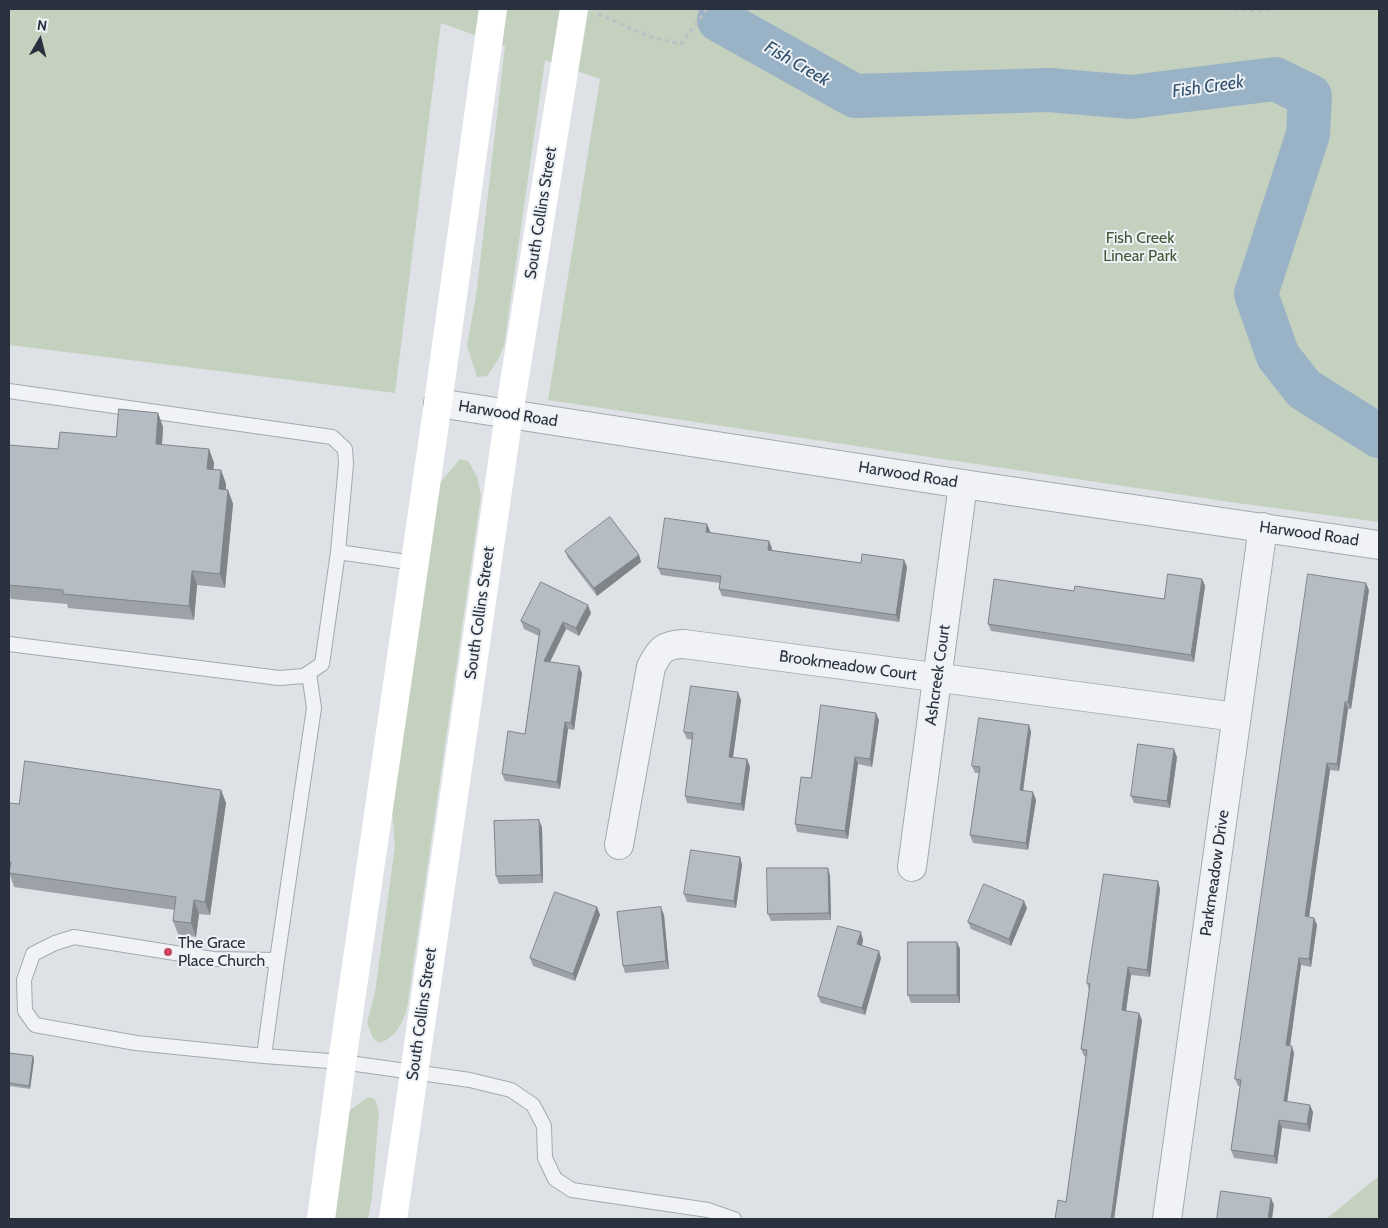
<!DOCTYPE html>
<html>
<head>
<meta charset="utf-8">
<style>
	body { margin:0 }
	#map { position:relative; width:1388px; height:1228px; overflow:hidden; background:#dee2e7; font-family:Cabin,sans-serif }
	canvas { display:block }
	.frame { position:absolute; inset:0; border:10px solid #28313d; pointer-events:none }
	.north { position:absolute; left:15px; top:15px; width:50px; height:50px; -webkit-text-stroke:4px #edf1f5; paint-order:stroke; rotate:8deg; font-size:14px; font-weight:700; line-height:20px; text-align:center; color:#28313d }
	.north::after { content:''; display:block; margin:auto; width:18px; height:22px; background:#28313d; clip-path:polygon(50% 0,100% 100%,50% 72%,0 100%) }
</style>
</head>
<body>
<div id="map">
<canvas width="1388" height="1228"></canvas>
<div class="frame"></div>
<div class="north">N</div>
</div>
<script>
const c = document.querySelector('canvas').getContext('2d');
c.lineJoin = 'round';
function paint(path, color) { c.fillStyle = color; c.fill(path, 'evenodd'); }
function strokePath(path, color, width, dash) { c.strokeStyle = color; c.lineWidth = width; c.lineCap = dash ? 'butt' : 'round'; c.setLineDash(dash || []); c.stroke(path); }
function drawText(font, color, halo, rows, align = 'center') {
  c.font = font + ' Cabin,sans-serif'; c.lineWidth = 4; c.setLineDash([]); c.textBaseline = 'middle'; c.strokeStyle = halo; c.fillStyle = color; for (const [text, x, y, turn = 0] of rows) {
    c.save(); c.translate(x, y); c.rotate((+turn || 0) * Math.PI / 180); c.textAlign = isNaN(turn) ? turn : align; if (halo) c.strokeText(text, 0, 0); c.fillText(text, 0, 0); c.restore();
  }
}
paint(new Path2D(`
	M 9,9 L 1379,9 L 1379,522 L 1237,503 L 548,400 L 600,79 L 545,60 L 504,346 L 498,360 L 487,376 L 477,377 L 467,346 L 477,289 L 505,46 L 441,23 L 395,393 L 9,345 Z
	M 460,459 L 468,461 L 477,476 L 481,496 L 407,1008 C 403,1023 396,1038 379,1043 L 373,1038 L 367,1023 L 375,992 L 395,846 L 391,798 L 434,490 Z
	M 368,1097 L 375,1099 L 379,1112 L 372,1198 L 368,1219 L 330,1219 L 344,1124 L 350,1110 Z
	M 1379,1176 L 1379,1219 L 1326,1219 Z`), '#c5d1bf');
strokePath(new Path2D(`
	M 719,20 L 855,96 L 1049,90 L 1131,97 L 1275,79 L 1310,96 L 1308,134 L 1256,294 L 1278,356 L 1304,389 L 1379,436`), '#99b2c6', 44);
const lane = new Path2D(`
	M 9,391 L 332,437 L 345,449 L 346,464 L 338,552 L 322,664 L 304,676 L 279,678 L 9,644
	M 338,552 L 414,563
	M 309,673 L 314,708 L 277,960 L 264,1056 L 342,1062 L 470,1080 L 511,1090 L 533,1105 L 544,1126 L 545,1158 L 555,1179 L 572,1190 L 708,1210 L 734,1219
	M 264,1056 L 136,1043 L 35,1025 L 25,1011 L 24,980 L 33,954 L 55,943 L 74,937 L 213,959 L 277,960`);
const street = new Path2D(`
	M 438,403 L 963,484 L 1379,545
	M 619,845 L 651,667 C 660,649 664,645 684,644 L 1236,717
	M 912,867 L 963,484
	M 1167,1219 L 1263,527`);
strokePath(lane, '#a4a9b1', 16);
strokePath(street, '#a4a9b1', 30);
strokePath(new Path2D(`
	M 1226,9 L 1258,11 L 1278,9
	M 598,14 L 651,37 L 681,44 L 707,9`), '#bcc0c5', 3, [4, 4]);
strokePath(lane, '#f0f2f5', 14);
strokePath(street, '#f0f2f5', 28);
strokePath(new Path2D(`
	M 321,1219 L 342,1062 L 438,403 L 493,9
	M 393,1219 L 509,414 L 574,9`), '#fff', 28);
paint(new Path2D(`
	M 158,413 L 163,427 L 162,445 L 209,449 L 214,463 L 213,470 L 221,470 L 226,484 L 226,490 L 228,490 L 233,504 L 225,588 L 197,585 L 194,620 L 68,608 L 67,604 L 11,599 L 9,593 L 9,452 L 58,449 L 116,437 Z
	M 707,524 L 710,532 L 772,548 L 771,550 L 861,563 L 904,560 L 907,567 L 899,622 L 722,596 L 719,589 L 720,583 L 661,575 L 658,568 Z
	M 565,551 L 639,555 L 641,562 L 597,596 L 568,558 Z
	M 1202,579 L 1205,586 L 1194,662 L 991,631 L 988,624 L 1074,591 L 1164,599 Z
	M 1369,590 L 1351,709 L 1348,709 L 1339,771 L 1330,770 L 1309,917 L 1314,918 L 1317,925 L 1311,967 L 1301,965 L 1290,1046 L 1294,1053 L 1287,1102 L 1313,1112 L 1310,1132 L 1282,1128 L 1277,1164 L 1234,1158 L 1231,1150 L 1240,1086 L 1238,1086 L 1235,1079 Z
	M 591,613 L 579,636 L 566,629 L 550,662 L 582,673 L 574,730 L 568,729 L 560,789 L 505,781 L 502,774 L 525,734 L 539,636 L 524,629 L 521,621 Z
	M 741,700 L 733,757 L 747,759 L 750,767 L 744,811 L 687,803 L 685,796 L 693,740 L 687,739 L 684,732 Z
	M 879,720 L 872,767 L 858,764 L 848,839 L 797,832 L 795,824 L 811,778 Z
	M 1029,725 L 1031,732 L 1023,791 L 1036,800 L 1028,850 L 973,843 L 970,835 L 979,773 L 975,773 L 972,766 Z
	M 1177,757 L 1170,808 L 1134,803 L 1131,796 Z
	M 221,790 L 226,803 L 210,915 L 199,914 L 196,937 L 178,934 L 173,921 L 175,910 L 14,887 L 10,875 L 9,875 L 9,803 L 19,804 Z
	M 542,827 L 543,883 L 499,884 L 496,876 Z
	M 740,857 L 742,865 L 736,908 L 687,902 L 684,894 Z
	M 830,875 L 831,920 L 771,921 L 768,914 Z
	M 1158,881 L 1160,889 L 1150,977 L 1131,975 L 1126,1011 L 1142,1020 L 1114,1219 L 1055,1219 L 1066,1202 L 1086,1057 L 1084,1056 L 1081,1049 L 1089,990 L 1087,983 Z
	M 597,907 L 600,915 L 575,981 L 533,966 L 530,958 Z
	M 1027,908 L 1011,946 L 971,929 L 968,922 Z
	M 664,915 L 669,969 L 625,973 L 623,966 Z
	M 863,940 L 862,946 L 881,958 L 865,1015 L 821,1003 L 818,996 Z
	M 957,942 L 960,949 L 960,1003 L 911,1003 L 908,995 Z
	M 9,1053 L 33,1056 L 34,1060 L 30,1089 L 9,1086 Z`), '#9ca2a8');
paint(new Path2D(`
	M 158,413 L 163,427 L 161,458 L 156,444 Z
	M 209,449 L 214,463 L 212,483 L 207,469 Z
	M 221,470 L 226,484 L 225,503 L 219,489 Z
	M 228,490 L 233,504 L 225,588 L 220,574 Z
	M 707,524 L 710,531 L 709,539 L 706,532 Z
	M 769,541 L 772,548 L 770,557 L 768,550 Z
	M 639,555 L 641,562 L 597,596 L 594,588 Z
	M 904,560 L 907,567 L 899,622 L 896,615 Z
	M 192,571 L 197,585 L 194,620 L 189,606 Z
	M 1202,579 L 1205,586 L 1194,662 L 1191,655 Z
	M 1366,583 L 1369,590 L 1351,709 L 1348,702 Z
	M 588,605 L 591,613 L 579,636 L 576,628 Z
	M 563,622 L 566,629 L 547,668 L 544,661 Z
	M 579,666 L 582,673 L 574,730 L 571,723 Z
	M 738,692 L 741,700 L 732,764 L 729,757 Z
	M 1345,702 L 1348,709 L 1339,771 L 1337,764 Z
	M 876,713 L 879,720 L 872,767 L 870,759 Z
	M 565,722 L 568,729 L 560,789 L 557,782 Z
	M 1029,725 L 1031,732 L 1022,798 L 1020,790 Z
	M 1174,749 L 1177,757 L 1170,808 L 1167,801 Z
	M 855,757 L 858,764 L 848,839 L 845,831 Z
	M 747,759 L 750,767 L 744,811 L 741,804 Z
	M 1327,763 L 1330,770 L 1308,924 L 1305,916 Z
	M 221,790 L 226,803 L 210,915 L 205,902 Z
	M 1033,792 L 1036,800 L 1028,850 L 1026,843 Z
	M 539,820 L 542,827 L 543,883 L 541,875 Z
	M 740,857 L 742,865 L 736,908 L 734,901 Z
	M 828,868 L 830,875 L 831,920 L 829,913 Z
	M 1158,881 L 1160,889 L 1150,977 L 1147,970 Z
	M 194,900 L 199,914 L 196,937 L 191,923 Z
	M 1024,901 L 1027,908 L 1011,946 L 1009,939 Z
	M 597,907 L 600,915 L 575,981 L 573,974 Z
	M 661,907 L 664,915 L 669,969 L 666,961 Z
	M 1314,918 L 1317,925 L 1311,967 L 1309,959 Z
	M 861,932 L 863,940 L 860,952 L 857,944 Z
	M 957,942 L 960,949 L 960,1003 L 957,995 Z
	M 879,951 L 881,958 L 865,1015 L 862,1008 Z
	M 1299,958 L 1301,965 L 1289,1053 L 1286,1045 Z
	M 1128,967 L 1131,975 L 1125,1017 L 1122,1010 Z
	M 1139,1013 L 1142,1020 L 1114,1219 L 1111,1219 Z
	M 1292,1046 L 1294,1053 L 1286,1109 L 1284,1101 Z
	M 33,1056 L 34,1060 L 30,1089 L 29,1086 Z
	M 1310,1105 L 1313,1112 L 1310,1132 L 1307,1124 Z
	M 1279,1120 L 1282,1128 L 1277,1164 L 1274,1156 Z
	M 1271,1198 L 1274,1205 L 1272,1219 L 1268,1219 Z`), '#7f8488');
const building = new Path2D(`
	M 119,409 L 158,413 L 156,444 L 209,449 L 207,469 L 221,470 L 219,489 L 228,490 L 220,574 L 192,571 L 189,606 L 63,594 L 63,590 L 9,585 L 9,445 L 58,449 L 60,432 L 116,437 Z
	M 610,517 L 639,555 L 594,588 L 565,551 Z
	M 665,518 L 707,524 L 706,532 L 769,541 L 768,550 L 861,563 L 862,554 L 904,560 L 896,615 L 719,589 L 721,576 L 658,568 Z
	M 1168,574 L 1202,579 L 1191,655 L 988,624 L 994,579 L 1074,591 L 1075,586 L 1164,599 Z
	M 1308,574 L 1366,583 L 1348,702 L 1345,702 L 1337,764 L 1327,763 L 1305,916 L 1314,918 L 1309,959 L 1299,958 L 1286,1045 L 1292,1046 L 1284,1101 L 1310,1105 L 1307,1124 L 1279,1120 L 1274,1156 L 1231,1150 L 1241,1080 L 1235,1079 Z
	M 541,582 L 588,605 L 576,628 L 563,622 L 544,661 L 579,666 L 571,723 L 565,722 L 557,782 L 502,774 L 508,731 L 525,734 L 540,630 L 521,621 Z
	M 691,686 L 738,692 L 729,757 L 747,759 L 741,804 L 685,796 L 693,733 L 684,732 Z
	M 821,705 L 876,713 L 870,759 L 855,757 L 845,831 L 795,824 L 801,777 L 811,778 Z
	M 979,718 L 1029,725 L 1020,790 L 1033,792 L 1026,843 L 970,835 L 980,767 L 972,766 Z
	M 1138,744 L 1174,749 L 1167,801 L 1131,796 Z
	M 25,761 L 221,790 L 205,902 L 194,900 L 191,923 L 173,921 L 176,897 L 9,873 L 11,862 L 9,862 L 9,803 L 19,804 Z
	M 539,820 L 541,875 L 496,876 L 494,821 Z
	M 691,850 L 740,857 L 734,901 L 684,894 Z
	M 767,868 L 828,868 L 829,913 L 768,914 Z
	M 1104,874 L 1158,881 L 1147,970 L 1128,967 L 1122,1010 L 1139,1013 L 1111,1219 L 1055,1219 L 1058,1200 L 1066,1202 L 1087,1050 L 1081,1049 L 1090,984 L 1087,983 Z
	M 984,884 L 1024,901 L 1009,939 L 968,922 Z
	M 555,892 L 597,907 L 573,974 L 530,958 Z
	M 661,907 L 666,961 L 623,966 L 617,912 Z
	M 838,926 L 861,932 L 857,944 L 879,951 L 862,1008 L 818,996 Z
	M 908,942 L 957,942 L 957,995 L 908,995 Z
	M 9,1053 L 33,1056 L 29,1086 L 9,1083 Z
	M 1221,1191 L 1271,1198 L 1268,1219 L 1217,1219 Z`);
paint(building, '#b5bcc3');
strokePath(building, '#7f8488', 1);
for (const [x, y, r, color] of [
	[168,952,5,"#c94563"]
]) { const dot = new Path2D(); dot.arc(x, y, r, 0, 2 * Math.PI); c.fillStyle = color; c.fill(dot); strokePath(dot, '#edf1f5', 2); }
drawText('16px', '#28313d', '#edf1f5', [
	["South Collins Street",541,213,-81],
	["Harwood Road",508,414,9],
	["Harwood Road",908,475,9],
	["Harwood Road",1309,534,8],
	["South Collins Street",480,613,-82],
	["Brookmeadow Court",848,666,8],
	["Ashcreek Court",938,675,-82],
	["Parkmeadow Drive",1215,873,-82],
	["South Collins Street",422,1014,-82]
]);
drawText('16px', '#3e5835', '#edf1f5', [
	["Fish Creek",1140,238],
	["Linear Park",1140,256]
]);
drawText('16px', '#28313d', '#edf1f5', [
	["The Grace",178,943],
	["Place Church",178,961]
], 'left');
drawText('italic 18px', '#33526f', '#edf1f5', [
	["Fish Creek",797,64,30],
	["Fish Creek",1208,87,-8]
]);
</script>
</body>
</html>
